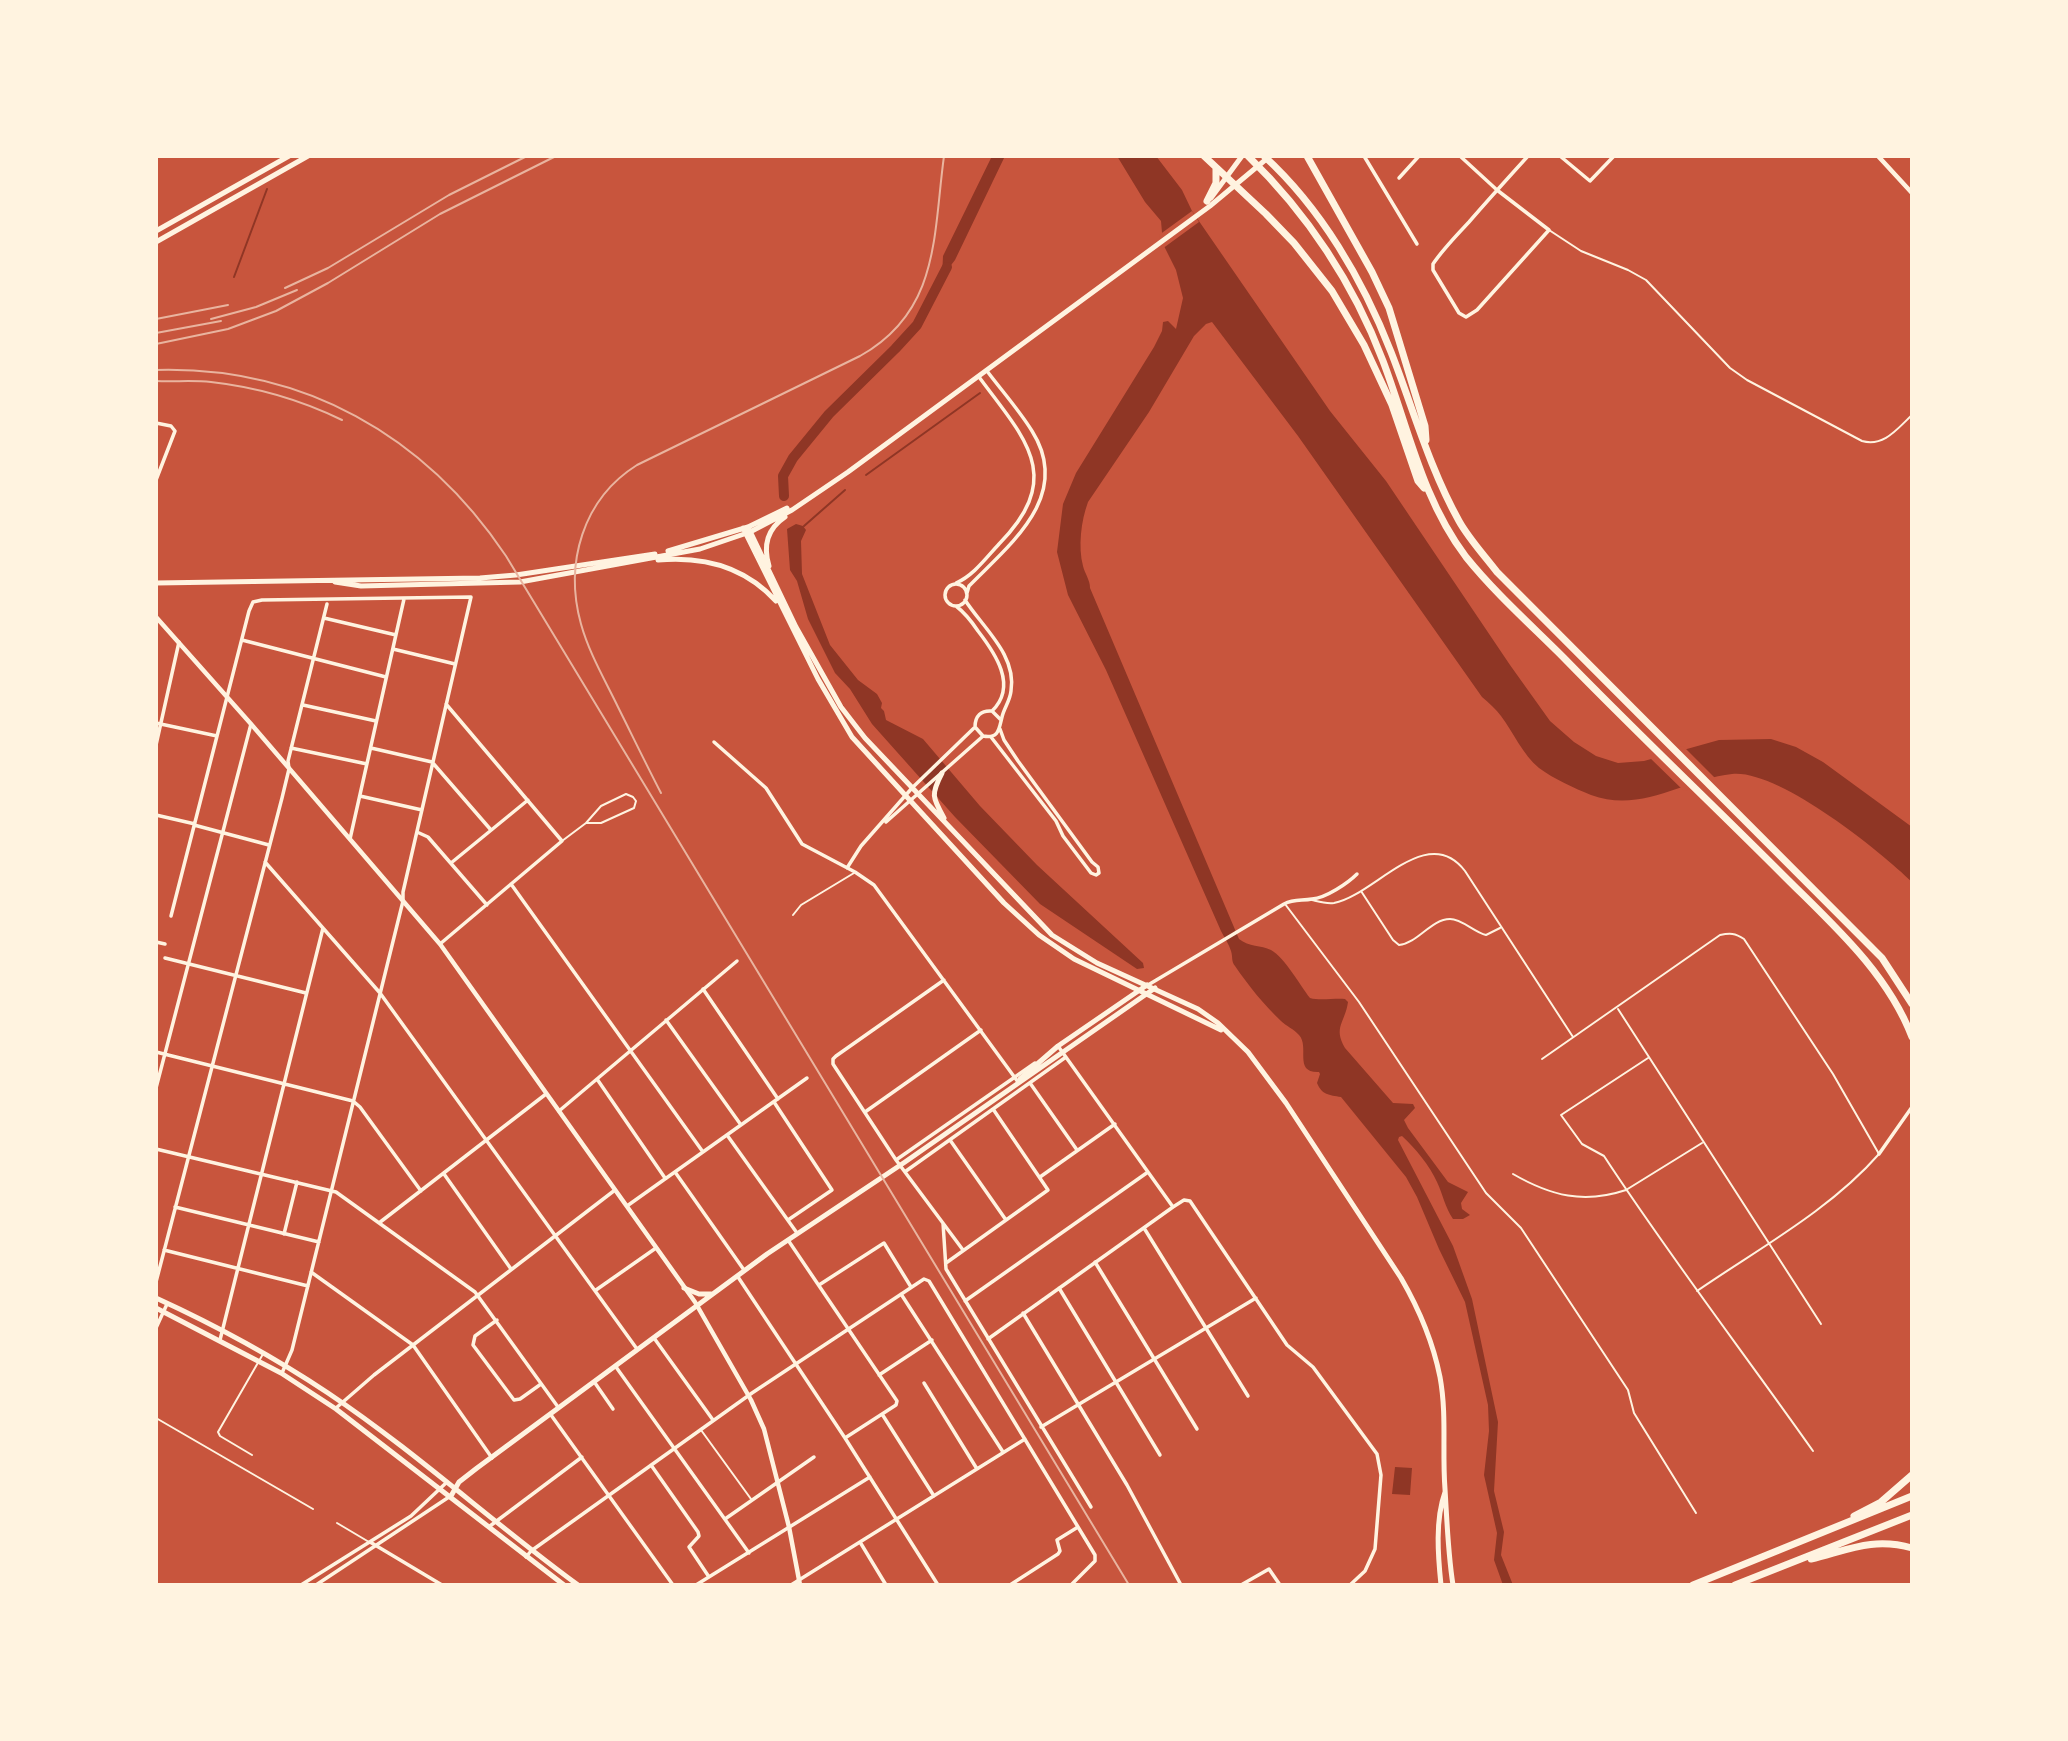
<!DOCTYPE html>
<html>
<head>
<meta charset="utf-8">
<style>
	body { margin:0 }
	#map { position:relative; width:2068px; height:1741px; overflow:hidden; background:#c8553d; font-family:Quicksand,sans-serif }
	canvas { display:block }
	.frame { position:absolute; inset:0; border:158px solid #fff3e0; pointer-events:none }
</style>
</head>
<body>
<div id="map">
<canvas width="2068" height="1741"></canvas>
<div class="frame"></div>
</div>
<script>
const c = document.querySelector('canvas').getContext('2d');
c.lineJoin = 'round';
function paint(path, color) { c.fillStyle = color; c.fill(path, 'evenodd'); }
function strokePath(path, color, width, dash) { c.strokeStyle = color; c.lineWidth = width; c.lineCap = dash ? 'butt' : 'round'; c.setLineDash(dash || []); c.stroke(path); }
paint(new Path2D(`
	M 992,156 L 1005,156 L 955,260 L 942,277 L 943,256 Z
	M 1117,156 L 1156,156 L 1182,190 L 1192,211 L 1330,411 L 1386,481 L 1510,665 L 1550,721 L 1574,742 L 1596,756 L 1618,763 L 1644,761 L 1719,740 L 1771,739 L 1796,747 L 1823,762 L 1912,827 L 1912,882 C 1879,850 1778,769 1732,774 C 1684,779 1642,814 1591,795 C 1574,788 1554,779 1539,768 C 1523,755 1513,732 1501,716 C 1496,709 1489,703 1482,697 L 1298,436 L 1212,322 L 1206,324 L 1194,336 L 1149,412 L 1088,502 C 1081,521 1078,547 1083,566 C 1085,574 1090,580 1090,588 L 1239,939 C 1249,947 1261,945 1271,950 C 1285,958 1300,985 1310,998 C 1320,1001 1334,998 1345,999 L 1348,1002 C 1345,1023 1333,1027 1345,1048 L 1393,1103 L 1413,1104 L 1415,1108 L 1404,1120 L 1408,1128 L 1448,1182 L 1468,1192 L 1461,1203 L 1462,1209 L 1470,1215 L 1463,1219 L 1453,1219 C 1445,1207 1443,1195 1437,1182 C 1430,1166 1415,1148 1402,1136 L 1399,1137 L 1398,1140 L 1453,1246 L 1472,1299 L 1498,1422 L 1494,1491 L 1504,1532 L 1501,1555 L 1513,1585 L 1503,1585 L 1494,1560 L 1497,1533 L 1484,1475 L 1489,1431 L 1488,1405 L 1465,1302 L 1439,1249 L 1417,1197 L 1406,1177 L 1341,1097 C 1329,1095 1322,1095 1317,1083 L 1320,1074 L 1319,1072 C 1293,1073 1310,1047 1299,1035 C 1294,1029 1286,1026 1281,1021 C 1264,1005 1248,985 1235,966 C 1231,961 1233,957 1231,951 C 1229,944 1224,937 1221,931 L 1106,670 L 1068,595 L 1057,552 L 1063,504 L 1076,473 L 1154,347 L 1162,331 L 1163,322 L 1168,321 L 1176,329 L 1183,298 L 1176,270 L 1163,244 L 1161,221 L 1145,202 Z
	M 796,524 L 803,526 L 806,530 L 801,541 L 802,574 L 830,645 L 858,680 L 877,694 L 882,703 L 881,708 L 884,711 L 886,720 L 923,739 L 980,806 L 1037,865 L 1143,963 L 1144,968 L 1137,969 L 1040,904 L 955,817 L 872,724 L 850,689 L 835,673 L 808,619 L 797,581 L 790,570 L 787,529 Z
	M 1395,1467 L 1412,1468 L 1410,1495 L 1392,1494 Z`), '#8f3625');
paint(new Path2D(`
	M 1192,211 L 1199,222 L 1162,249 L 1159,235 Z
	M 1683,746 L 1718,781 L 1684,791 L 1648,756 Z`), '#c8553d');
strokePath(new Path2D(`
	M 234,277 L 267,189
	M 866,475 L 980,393
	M 804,526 L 845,490`), '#8f3625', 2);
strokePath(new Path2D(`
	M 784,496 L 783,476 L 793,458 L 829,414 L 895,349 L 917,325 L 947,267`), '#8f3625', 10);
strokePath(new Path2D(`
	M 1549,230 L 1581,251 L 1628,270 L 1646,280 L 1730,368 L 1747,380 L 1862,441 C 1884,447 1897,429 1912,415
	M 562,841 L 586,823 L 601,806 L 626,794 L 633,797 L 636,801 L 634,808 L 601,823 L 586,823
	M 1361,891 L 1393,940 L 1399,945 C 1418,943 1431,919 1450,919 C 1462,919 1474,932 1486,935 L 1500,928
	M 1312,900 C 1320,902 1326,904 1334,903 C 1374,896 1427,821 1465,871 L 1573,1037
	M 1285,904 L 1359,1002 L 1486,1193 L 1521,1228 L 1628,1390 L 1634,1413 L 1696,1513
	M 793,915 L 801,905 L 854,873
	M 1618,1009 L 1821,1324
	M 1648,1058 L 1561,1115 L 1582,1144 L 1604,1156 C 1670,1257 1744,1353 1813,1451
	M 1542,1059 L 1720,935 C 1730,933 1735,933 1744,939 L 1833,1074 L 1879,1154 C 1830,1210 1758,1249 1697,1291
	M 1513,1174 C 1551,1196 1584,1204 1626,1190 L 1702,1143
	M 156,1418 L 313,1509
	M 701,1430 L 751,1499
	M 252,1455 L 220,1436 L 218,1432 L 263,1354
	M 337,1523 L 369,1542`), '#fff3e0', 2);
strokePath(new Path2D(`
	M 1364,156 L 1417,244
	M 1460,156 L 1497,190 L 1549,230 L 1477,310 L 1466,317 L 1459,313 L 1433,270 L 1433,264 C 1443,249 1457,235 1469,222 C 1488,200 1508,178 1528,156
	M 1560,156 L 1590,181 L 1614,156
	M 1399,178 L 1419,156
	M 156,423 L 171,426 L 175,431 L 156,480
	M 956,583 C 973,576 986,558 999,544 C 1066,476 1024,438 979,377
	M945 595a11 11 0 1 1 22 0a11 11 0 1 1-22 0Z
	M 967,593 L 969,586 C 1010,544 1073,496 1032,431 C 1019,410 1002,391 987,371
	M 965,600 C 983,628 1017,655 1011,691 C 1010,701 1004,708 1002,717 C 999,729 999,739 983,736 L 975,727 C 975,716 981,710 992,711 L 1001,720
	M 956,606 C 965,613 972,622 978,631 C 995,653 1018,686 992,711
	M 324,618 L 396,635
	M 242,640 L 386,677
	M 393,649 L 455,664
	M 303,705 L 376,721
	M 156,723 L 217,736
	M 991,737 L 1056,821 L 1063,836 L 1091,873 L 1096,875 L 1099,873 L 1098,867 L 1092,862 L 1018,761 L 1004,740 L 1000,729
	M 714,742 L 766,788 L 802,844 L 855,872 L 874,885 L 1018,1082
	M 156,745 L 179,642
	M 291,748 L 367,764
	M 371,748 L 432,762
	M 432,762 L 491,830
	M 360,796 L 422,810
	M 156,815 L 195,824
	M 886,822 L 982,737
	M 194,825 L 269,845
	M 417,832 L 428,837 L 487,905
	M 350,839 L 404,599
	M 265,862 L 380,993 L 637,1349
	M 451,863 L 528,800
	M 847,868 L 861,846 L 912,788 L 974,728
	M 511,884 L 703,1152
	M 171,916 L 249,611 L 253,602 L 262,600 L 471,597 L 403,892 L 403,901 L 292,1350 L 282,1373
	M 156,942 L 165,944
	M 440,944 L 562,841 L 446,704
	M 165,958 L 306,993
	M 944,980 L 836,1056 L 833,1059 L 833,1064 L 896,1160 L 963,1250
	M 1148,985 L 1284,904 C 1294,899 1302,901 1312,899 C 1326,898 1348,883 1357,874
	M 703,989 L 778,1099
	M 666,1020 L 741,1125
	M 1058,1046 L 1173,1207
	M 156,1052 L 353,1101 L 360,1107 L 421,1191
	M 597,1079 L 665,1178
	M 1030,1083 L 1077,1150
	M 156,1088 L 251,724
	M 774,1102 L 832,1190 L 788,1220
	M 559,1111 L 737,961
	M 865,1112 L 981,1030
	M 727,1135 L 797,1233
	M 950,1140 L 1006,1220
	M 156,1149 L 336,1192 L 475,1292 L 558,1407
	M 1879,1154 L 1912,1107
	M 896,1160 L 1035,1063
	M 906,1171 L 1066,1057
	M 675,1172 L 744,1270
	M 444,1174 L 511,1269
	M 1040,1177 L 1115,1124
	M 627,1206 L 807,1078
	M 175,1207 L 319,1242
	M 379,1223 L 546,1094
	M 943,1223 L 946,1269 L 1091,1507
	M 1144,1228 L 1248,1396
	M 284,1234 L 297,1182
	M 788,1240 L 897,1401 L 896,1405 L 845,1438
	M 164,1250 L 308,1286
	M 1095,1262 L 1197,1429
	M 946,1263 L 1048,1190 L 993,1109
	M 311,1272 L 413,1345 L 492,1458
	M 738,1277 L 845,1438 L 938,1585
	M 156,1282 L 282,798 L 289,769 L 288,761 L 327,604
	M 819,1285 L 884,1243 L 911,1287
	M 1059,1288 L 1160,1455
	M 596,1290 L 656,1248
	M 901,1294 L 1003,1452
	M 965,1301 L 1148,1172
	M 1023,1313 L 1127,1485 L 1181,1585
	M 497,1320 L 475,1336 L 473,1345 L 514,1400 L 520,1399 L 541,1384
	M 156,1328 L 167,1304
	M 654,1338 L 713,1420
	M 988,1339 L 1173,1207 L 1184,1200 L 1190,1201 L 1287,1345 L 1313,1367 L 1377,1454 L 1381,1475 L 1375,1549 L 1365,1571 L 1350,1585
	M 220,1340 L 323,928
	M 616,1367 L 749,1553
	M 879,1375 L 932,1340
	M 595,1383 L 613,1409
	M 924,1383 L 977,1469
	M 336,1408 L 374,1375 L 615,1190
	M 882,1414 L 934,1496
	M 551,1415 L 673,1585
	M 1041,1427 L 1256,1298
	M 651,1465 L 698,1532 L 699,1536 L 689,1547 L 709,1577
	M 725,1519 L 814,1457
	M 490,1526 L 582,1457
	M 370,1542 L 442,1585
	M 860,1542 L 886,1585
	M 526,1557 L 531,1551 L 752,1393 L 924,1279 L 929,1281 L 1095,1555 L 1095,1561 L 1071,1585
	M 301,1585 L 411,1516 L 447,1482
	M 316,1585 L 449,1497
	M 696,1585 L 870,1477
	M 791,1585 L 1025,1439
	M 1010,1585 L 1058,1554 L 1060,1551 L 1057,1540 L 1078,1527
	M 1241,1585 L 1269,1569 L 1280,1585`), '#fff3e0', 3.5);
strokePath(new Path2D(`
	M 1878,156 L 1912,193
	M 156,617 L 251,724 L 440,944 L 695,1302 L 751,1400 L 764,1429 L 789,1527 L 800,1585`), '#fff3e0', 4.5);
strokePath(new Path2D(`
	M 1020,1079 L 1058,1046 L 1147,985
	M 684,1288 L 699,1294 L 711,1294
	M 156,1298 C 215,1325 274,1357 328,1393 C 416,1452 493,1523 578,1585
	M 156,1308 L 281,1373 L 336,1409 L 564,1585
	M 451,1496 L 459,1482 L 477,1468 L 767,1254 L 905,1162 L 1155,988`), '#fff3e0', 5);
strokePath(new Path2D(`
	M 1211,198 L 1242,156
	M 156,231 L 289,156
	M 156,242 L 308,156
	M 748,527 L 796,627 L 841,707 L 865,738 L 1052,935 L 1097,963 L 1198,1009 L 1218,1023 L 1248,1052 L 1286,1103 L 1401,1278 C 1419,1309 1433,1342 1440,1377 C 1447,1415 1442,1452 1445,1489 C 1447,1521 1448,1554 1453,1585
	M 743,528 L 818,679 L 852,737 L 1004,903 L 1039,935 L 1074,959 L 1221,1030
	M 668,551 L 748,527 L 787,508
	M 658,560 C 703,556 745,567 776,601
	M 769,566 C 763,546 767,529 785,517
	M 335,582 L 361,586 L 520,582 L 700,549 L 750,532 L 792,510 L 848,472 L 1210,206 L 1270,156
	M 156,583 L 480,578 L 516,575 L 655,554
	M 942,773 C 931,794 932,797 944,818
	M 1441,1585 C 1438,1556 1435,1520 1445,1492`), '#fff3e0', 5);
strokePath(new Path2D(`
	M 1204,156 L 1266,214 L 1294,243 L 1332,291 L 1364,345 L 1392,405 L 1418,481 L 1424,488
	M 1248,156 C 1307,213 1354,284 1383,361 C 1408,427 1422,499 1466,557 C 1495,593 1531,625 1564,658 C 1636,732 1711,803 1784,876 C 1832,924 1887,972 1912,1037
	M 1264,156 C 1321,208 1363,280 1391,352 C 1413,408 1429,467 1459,521 C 1469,539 1484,555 1497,572 L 1882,958 L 1912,1004
	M 1307,156 L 1372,272 L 1389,308 L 1425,426 L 1426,440
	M 1207,201 L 1216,183 L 1216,169
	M 1854,1516 L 1881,1502 L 1912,1475
	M 1811,1559 C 1848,1550 1873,1537 1912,1548
	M 1693,1585 L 1912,1496
	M 1735,1585 L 1912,1515`), '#fff3e0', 7);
strokePath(new Path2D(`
	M 285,288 L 328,268 L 449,195 L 527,156
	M 156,319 L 228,305
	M 211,319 L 256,307 L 297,290
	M 156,333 L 221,321
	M 156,344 L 228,329 L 276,311 L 328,283 L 440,214 L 556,156
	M 156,370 C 303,366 425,435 506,556 L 1129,1585
	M 156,381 C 174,382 192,380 211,382 C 256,387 301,400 342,420
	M 661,793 C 646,764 632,735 618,707 C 605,680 589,653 581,624 C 564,563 583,499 637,465 L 860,356 C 940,311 933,236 944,156`), '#e9b49f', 2);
</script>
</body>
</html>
